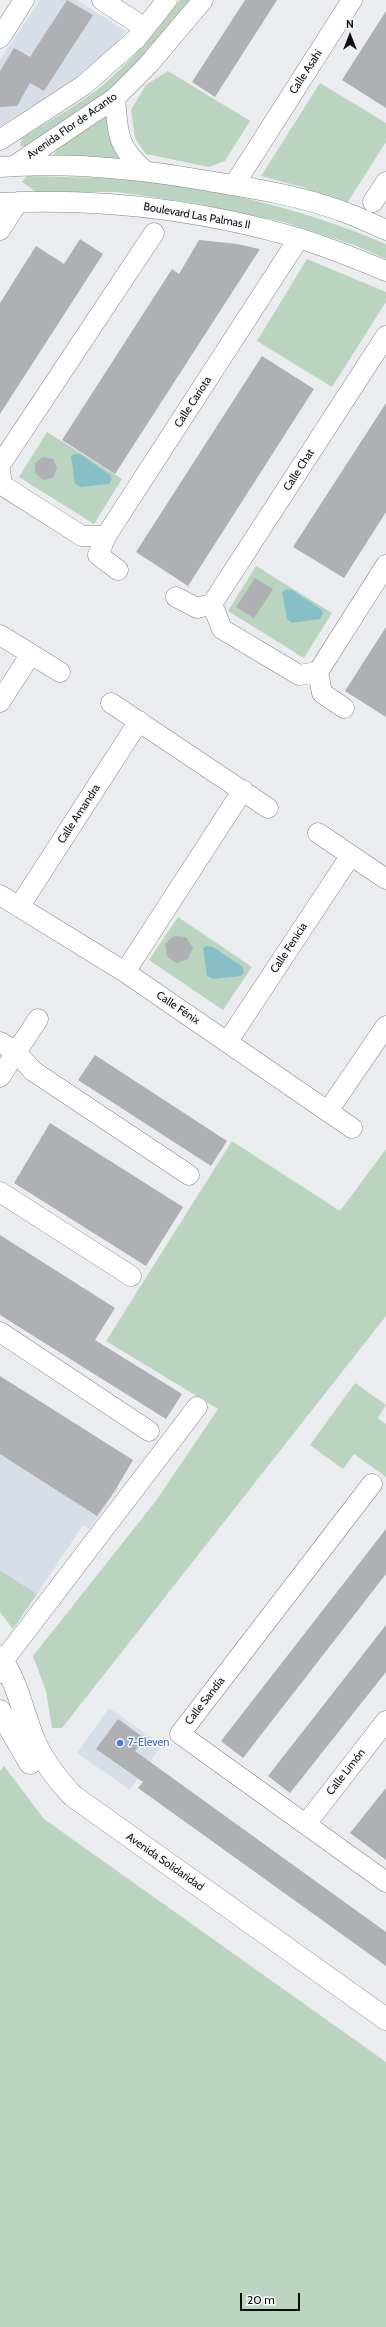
<!DOCTYPE html>
<html>
<head>
<meta charset="utf-8">
<style>
	body { margin:0 }
	#map { position:relative; width:386px; height:2327px; overflow:hidden; background:#eaecef; font-family:Cabin,sans-serif }
	canvas { display:block }
	.north { position:absolute; left:330px; top:16px; width:40px; height:40px; -webkit-text-stroke:3px #f8f9fc; paint-order:stroke; rotate:0deg; font-size:11px; font-weight:700; line-height:16px; text-align:center; color:#0c0c0d }
	.north::after { content:''; display:block; margin:auto; width:14px; height:18px; background:#0c0c0d; clip-path:polygon(50% 0,100% 100%,50% 72%,0 100%) }
	.scale { position:absolute; left:240px; top:2293px; width:60px; height:18px; box-sizing:border-box; border:2px solid #0c0c0d; border-top:0; padding-left:5px; font-size:12px; line-height:14px; white-space:nowrap; color:#0c0c0d; -webkit-text-stroke:3px #f8f9fc; paint-order:stroke }
</style>
</head>
<body>
<div id="map">
<canvas width="386" height="2327"></canvas>
<div class="north">N</div>
<div class="scale">20 m</div>
</div>
<script>
const c = document.querySelector('canvas').getContext('2d');
c.lineJoin = 'round';
function paint(path, color) { c.fillStyle = color; c.fill(path, 'evenodd'); }
function strokePath(path, color, width, dash) { c.strokeStyle = color; c.lineWidth = width; c.lineCap = dash ? 'butt' : 'round'; c.setLineDash(dash || []); c.stroke(path); }
function drawText(font, color, halo, rows, align = 'center') {
  c.font = font + ' Cabin,sans-serif'; c.lineWidth = 3; c.setLineDash([]); c.textBaseline = 'middle'; c.strokeStyle = halo; c.fillStyle = color; for (const [text, x, y, turn = 0] of rows) {
    c.save(); c.translate(x, y); c.rotate((+turn || 0) * Math.PI / 180); c.textAlign = isNaN(turn) ? turn : align; if (halo) c.strokeText(text, 0, 0); c.fillText(text, 0, 0); c.restore();
  }
}
paint(new Path2D(`
	M 40,0 L 77,0 L 125,31 L 114,48 L 74,79 L 0,129 L 0,60 Z
	M 0,1412 L 119,1488 L 89,1529 L 83,1525 L 37,1594 L 0,1570 Z
	M 109,1708 L 162,1745 L 130,1790 L 77,1753 Z`), '#d8dee7');
paint(new Path2D(`
	M 180,0 L 192,0 L 138,65 L 100,98 L 27,146 L 20,146 L 22,138 C 47,122 73,108 97,90 C 129,64 156,32 180,0 Z
	M 168,71 L 250,121 L 225,161 L 209,167 L 146,154 L 135,138 L 131,110 L 146,85 Z
	M 320,83 L 386,123 L 386,142 L 347,203 L 302,187 L 261,176 Z
	M 109,115 L 107,127 L 113,147 L 121,159 L 53,156 L 58,148 Z
	M 27,176 C 56,177 86,177 115,179 C 207,185 302,208 386,244 L 386,259 L 357,246 L 284,222 L 199,204 L 117,192 L 36,192 L 22,182 Z
	M 307,259 L 386,292 L 386,302 L 332,387 L 257,341 Z
	M 47,432 L 122,479 L 94,524 L 19,477 Z
	M 256,566 L 332,613 L 304,658 L 228,611 Z
	M 178,917 L 252,967 L 223,1010 L 149,960 Z
	M 232,1141 L 340,1211 L 386,1149 L 386,1316 L 62,1728 L 52,1728 L 46,1691 L 33,1656 L 155,1502 L 218,1409 L 106,1341 Z
	M 355,1383 L 386,1405 L 378,1418 L 386,1424 L 386,1477 L 354,1454 L 343,1469 L 310,1445 Z
	M 0,1570 L 37,1594 L 13,1629 L 0,1612 Z
	M 4,1766 L 44,1819 L 386,2062 L 386,2327 L 0,2327 L 0,1771 Z`), '#bad4c0');
paint(new Path2D(`
	M 75,454 L 80,454 L 110,475 L 112,479 L 109,484 L 81,487 L 75,484 L 71,456 Z
	M 287,589 L 292,590 L 322,610 L 323,614 L 320,619 L 292,623 L 287,619 L 282,592 Z
	M 207,946 L 213,947 L 243,967 L 244,972 L 241,976 L 213,979 L 207,976 L 203,948 Z`), '#87bfc9');
paint(new Path2D(`
	M 67,0 L 93,15 L 44,91 L 30,83 L 17,106 L 0,107 L 0,71 L 14,48 L 30,57 Z
	M 245,0 L 277,0 L 215,97 L 192,82 Z
	M 386,11 L 386,108 L 342,80 Z
	M 80,239 L 103,254 L 0,414 L 0,303 L 36,246 L 64,264 Z
	M 199,240 L 237,244 L 260,249 L 115,474 L 62,440 L 172,269 L 179,274 Z
	M 262,356 L 314,389 L 188,586 L 136,552 Z
	M 386,403 L 386,512 L 344,578 L 293,547 Z
	M 43,457 L 53,459 L 57,468 L 53,478 L 43,480 L 35,473 L 35,463 Z
	M 255,578 L 273,589 L 254,618 L 236,607 Z
	M 386,627 L 386,717 L 345,691 Z
	M 174,936 L 186,937 L 193,948 L 188,959 L 177,963 L 167,957 L 165,944 Z
	M 95,1055 L 227,1141 L 211,1166 L 78,1080 Z
	M 50,1123 L 183,1207 L 146,1266 L 14,1183 Z
	M 0,1235 L 115,1308 L 95,1340 L 182,1394 L 166,1419 L 0,1315 Z
	M 0,1376 L 133,1460 L 116,1489 L 97,1516 L 0,1454 Z
	M 386,1529 L 386,1574 L 243,1758 L 221,1741 Z
	M 386,1625 L 386,1672 L 290,1793 L 268,1776 Z
	M 118,1719 L 144,1738 L 135,1751 L 386,1932 L 386,1966 L 138,1788 L 143,1782 L 96,1749 Z
	M 386,1788 L 386,1860 L 350,1833 Z`), '#aeb0b3');
const street = new Path2D(`
	M 102,0 L 145,28
	M 0,38 L 24,0
	M 115,98 C 118,132 116,146 144,170
	M 0,140 L 84,85 L 136,39 L 167,0
	M 14,166 L 115,98 L 148,65 L 203,0
	M 0,167 C 67,162 131,168 196,179 C 245,187 295,194 341,211 C 356,216 371,223 386,230
	M 234,185 L 352,0
	M 373,202 L 386,182
	M 0,203 C 100,198 201,210 298,238 C 328,247 357,259 386,271
	M 0,230 L 18,202
	M 0,465 L 154,233
	M 0,471 L 2,485 L 82,536 L 106,536 L 98,555 L 118,570
	M 106,536 L 299,238
	M 176,597 L 197,608 L 212,604 L 222,629 L 299,675 L 318,672 L 322,693 L 344,708
	M 212,604 L 386,336
	M 0,635 L 60,672
	M 318,672 L 386,565
	M 0,702 L 31,654
	M 111,703 L 268,808
	M 318,833 L 386,879
	M 0,895 L 125,972 L 352,1128
	M 19,907 L 139,721
	M 125,972 L 243,790
	M 228,1041 L 351,855
	M 0,1042 L 16,1052 L 33,1071 L 189,1175
	M 0,1077 L 38,1019
	M 328,1111 L 386,1026
	M 0,1192 L 131,1276
	M 0,1332 L 149,1431
	M 372,1484 L 180,1734 L 386,1882
	M 0,1673 L 3,1661 L 197,1407
	M 306,1824 L 386,1721`);
const secondary = new Path2D(`
	M 0,1657 C 17,1681 23,1713 34,1740 C 43,1761 57,1779 73,1796 L 386,2019
	M 0,1711 L 30,1763`);
strokePath(street, '#838587', 21);
strokePath(secondary, '#838587', 23);
strokePath(street, '#fff', 20);
strokePath(secondary, '#fff', 22);
for (const [x, y, r, color] of [
	[120,1743,4,"#3f7fe0"]
]) { const dot = new Path2D(); dot.arc(x, y, r, 0, 2 * Math.PI); c.fillStyle = color; c.fill(dot); strokePath(dot, '#f8f9fc', 1.5); }
drawText('11px', '#0c0c0d', '#f8f9fc', [
	["Calle Asahi",306,72,-57],
	["Avenida Flor de Acanto",72,126,-35],
	["Boulevard Las Palmas II",197,216,10],
	["Calle Cariota",193,402,-57],
	["Calle Chat",299,470,-57],
	["Calle Amandra",79,814,-57],
	["Calle Fenicia",289,948,-57],
	["Calle Fénix",178,1008,34],
	["Calle Sandía",205,1701,-52],
	["Calle Limón",346,1772,-52],
	["Avenida Solidaridad",165,1862,35]
]);
drawText('11px', '#366cbe', '#f8f9fc', [
	["7-Eleven",128,1743]
], 'left');
</script>
</body>
</html>
